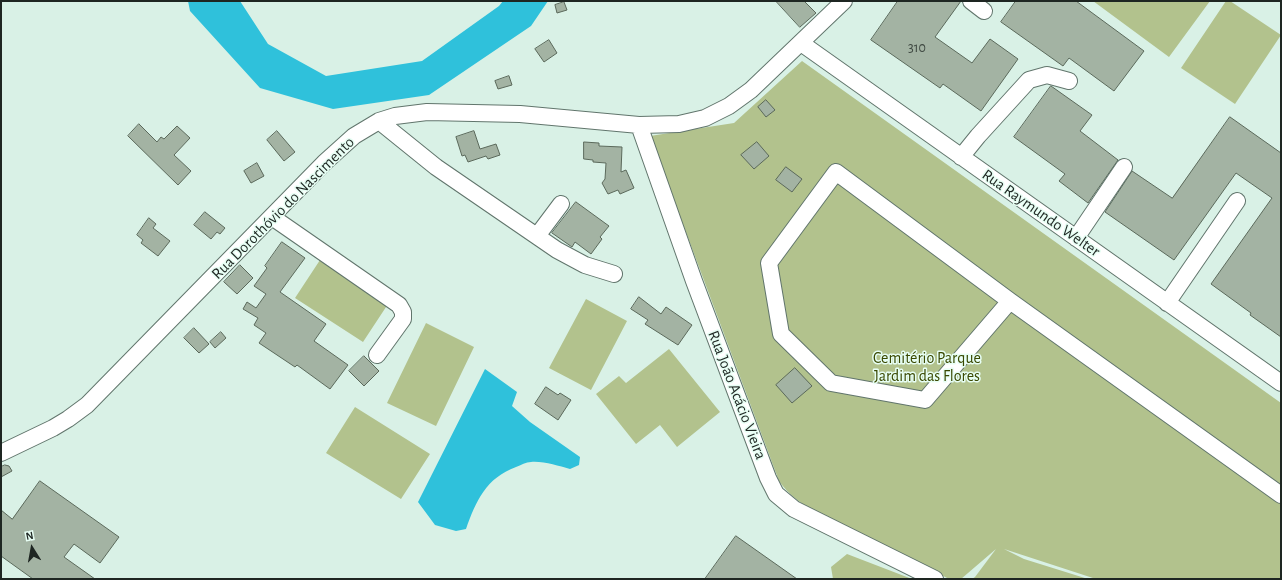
<!DOCTYPE html>
<html>
<head>
<meta charset="utf-8">
<style>
	body { margin:0 }
	#map { position:relative; width:1282px; height:580px; overflow:hidden; background:#d9f1e6; font-family:"Alegreya Sans",sans-serif }
	canvas { display:block }
	.frame { position:absolute; inset:0; border:2px solid #1e2622; pointer-events:none }
	.north { position:absolute; left:12px; top:528px; width:40px; height:40px; -webkit-text-stroke:3px #e7fef4; paint-order:stroke; rotate:349deg; font-size:11px; font-weight:700; line-height:16px; text-align:center; color:#1e2622 }
	.north::after { content:''; display:block; margin:auto; width:14px; height:18px; background:#1e2622; clip-path:polygon(50% 0,100% 100%,50% 72%,0 100%) }
</style>
</head>
<body>
<div id="map">
<canvas width="1282" height="580"></canvas>
<div class="frame"></div>
<div class="north">N</div>
</div>
<script>
const c = document.querySelector('canvas').getContext('2d');
c.lineJoin = 'round';
function paint(path, color) { c.fillStyle = color; c.fill(path, 'evenodd'); }
function strokePath(path, color, width, dash) { c.strokeStyle = color; c.lineWidth = width; c.lineCap = dash ? 'butt' : 'round'; c.setLineDash(dash || []); c.stroke(path); }
function drawText(font, color, halo, rows, align = 'center') {
  c.font = font + ' "Alegreya Sans",sans-serif'; c.lineWidth = 3; c.setLineDash([]); c.textBaseline = 'middle'; c.strokeStyle = halo; c.fillStyle = color; for (const [text, x, y, turn = 0] of rows) {
    c.save(); c.translate(x, y); c.rotate((+turn || 0) * Math.PI / 180); c.textAlign = isNaN(turn) ? turn : align; if (halo) c.strokeText(text, 0, 0); c.fillText(text, 0, 0); c.restore();
  }
}
paint(new Path2D(`
	M 1093,1 L 1210,1 L 1169,57 Z
	M 1226,1 L 1230,1 L 1281,35 L 1235,104 L 1181,68 Z
	M 802,61 L 1281,403 L 1281,579 L 1096,579 L 1004,549 L 1024,559 L 1088,579 L 972,579 L 975,577 L 996,549 L 961,579 L 949,579 C 918,563 886,546 854,530 C 826,516 798,508 779,481 L 650,136 L 734,123 Z
	M 320,260 L 388,304 L 363,342 L 295,298 Z
	M 586,299 L 627,321 L 591,390 L 549,368 Z
	M 426,323 L 474,347 L 436,426 L 387,403 Z
	M 669,349 L 720,412 L 677,447 L 660,425 L 636,444 L 596,394 L 619,376 L 626,383 Z
	M 355,407 L 430,454 L 401,499 L 326,453 Z
	M 847,554 L 912,579 L 833,579 L 831,567 Z`), '#b2c28d');
paint(new Path2D(`
	M 188,1 L 240,1 L 268,44 L 326,76 L 422,61 L 499,6 L 503,1 L 548,1 L 531,26 L 429,95 L 333,109 L 260,88 L 190,11 Z
	M 485,369 L 517,392 L 512,406 L 530,422 L 580,457 L 579,465 L 570,469 C 558,466 544,461 531,462 C 526,462 521,465 516,467 C 486,478 476,501 466,529 L 456,531 L 435,525 L 418,502 Z`), '#2fc1db');
const building = new Path2D(`
	M 776,1 L 804,1 L 816,13 L 800,27 Z
	M 898,1 L 961,1 L 935,37 L 972,63 L 990,39 L 1018,59 L 981,111 L 943,84 L 940,88 L 871,40 Z
	M 1016,1 L 1076,1 L 1144,51 L 1114,91 L 1069,58 L 1063,66 L 1001,22 Z
	M 564,2 L 567,10 L 557,13 L 555,5 Z
	M 549,40 L 557,53 L 544,62 L 535,49 Z
	M 509,76 L 512,85 L 498,89 L 495,81 Z
	M 1051,86 L 1092,115 L 1080,131 L 1118,160 L 1088,203 L 1059,181 L 1065,174 L 1014,137 Z
	M 766,100 L 775,110 L 766,117 L 758,107 Z
	M 1230,117 L 1281,153 L 1281,337 L 1250,315 L 1251,313 L 1211,284 L 1272,198 L 1236,173 L 1174,260 L 1105,212 L 1132,171 L 1172,198 Z
	M 139,124 L 157,142 L 161,137 L 164,139 L 177,126 L 190,138 L 174,155 L 191,171 L 178,185 L 128,136 Z
	M 277,131 L 295,152 L 284,161 L 267,140 Z
	M 474,131 L 480,149 L 496,144 L 500,155 L 488,159 L 486,156 L 468,162 L 465,155 L 462,156 L 456,137 Z
	M 584,142 L 599,143 L 599,146 L 622,147 L 621,172 L 626,170 L 634,188 L 620,194 L 618,190 L 608,194 L 602,183 L 605,179 L 606,163 L 593,162 L 593,160 L 584,159 Z
	M 757,142 L 769,156 L 754,169 L 741,155 Z
	M 257,163 L 264,176 L 251,183 L 244,171 Z
	M 786,167 L 802,179 L 792,192 L 776,180 Z
	M 576,202 L 609,226 L 600,237 L 602,239 L 591,254 L 575,242 L 572,247 L 552,233 Z
	M 205,212 L 225,228 L 220,234 L 217,232 L 211,239 L 194,225 Z
	M 149,218 L 156,224 L 153,228 L 170,241 L 158,256 L 141,243 L 143,240 L 137,235 Z
	M 282,242 L 305,258 L 280,292 L 326,324 L 314,341 L 348,365 L 330,389 L 297,365 L 295,367 L 259,343 L 266,333 L 254,325 L 258,318 L 243,309 L 247,302 L 256,308 L 266,294 L 254,286 L 267,268 L 265,266 Z
	M 240,265 L 253,278 L 237,294 L 224,282 Z
	M 639,297 L 661,314 L 666,307 L 692,325 L 678,345 L 645,324 L 648,320 L 631,309 Z
	M 194,328 L 209,344 L 199,353 L 184,338 Z
	M 221,332 L 226,338 L 215,348 L 210,342 Z
	M 364,356 L 379,371 L 364,386 L 349,371 Z
	M 795,368 L 812,386 L 792,403 L 776,385 Z
	M 546,387 L 558,395 L 560,393 L 571,400 L 558,420 L 535,404 Z
	M 5,465 L 9,466 L 12,471 L 1,477 L 1,467 Z
	M 40,481 L 119,537 L 100,563 L 74,544 L 64,557 L 95,579 L 33,579 L 1,556 L 1,510 L 12,519 Z
	M 736,536 L 797,579 L 705,579 Z`);
paint(building, '#a3b3a3');
strokePath(building, '#5b695b', 1);
const minor = new Path2D(`
	M 971,1 L 984,11
	M 801,43 L 1281,383
	M 379,121 L 436,167 L 557,250 L 585,265 L 614,274
	M 639,125 L 694,281 L 768,478 L 776,494 L 794,509 L 935,579
	M 961,157 L 978,136 L 1029,80 L 1047,75 L 1069,81
	M 272,217 L 399,305 L 403,312 L 403,319 L 377,355
	M 537,236 L 561,204
	M 1076,238 L 1124,167
	M 1010,301 L 925,400 L 831,383 L 781,334 L 769,263 L 836,172 L 1010,301 L 1281,495
	M 1167,303 L 1237,201
	M 1,453 L 53,428 L 68,419 L 87,405 L 324,163 L 354,136 L 379,121 L 395,116 L 427,112 L 520,114 L 639,125 L 679,124 L 705,118 L 729,106 L 751,90 L 844,1`);
strokePath(minor, '#61756c', 18);
strokePath(minor, '#fff', 16);
drawText('14px', '#3f4942', null, [
	["310",917,48]
]);
drawText('16px', '#1e2622', '#e7fef4', [
	["Rua Dorothóvio do Nascimento",283,208,-45],
	["Rua Raymundo Welter",1041,213,35],
	["Rua João Acácio Vieira",737,395,69]
]);
drawText('16px', '#394800', '#e7fef4', [
	["Cemitério Parque",927,358],
	["Jardim das Flores",927,376]
]);
</script>
</body>
</html>
